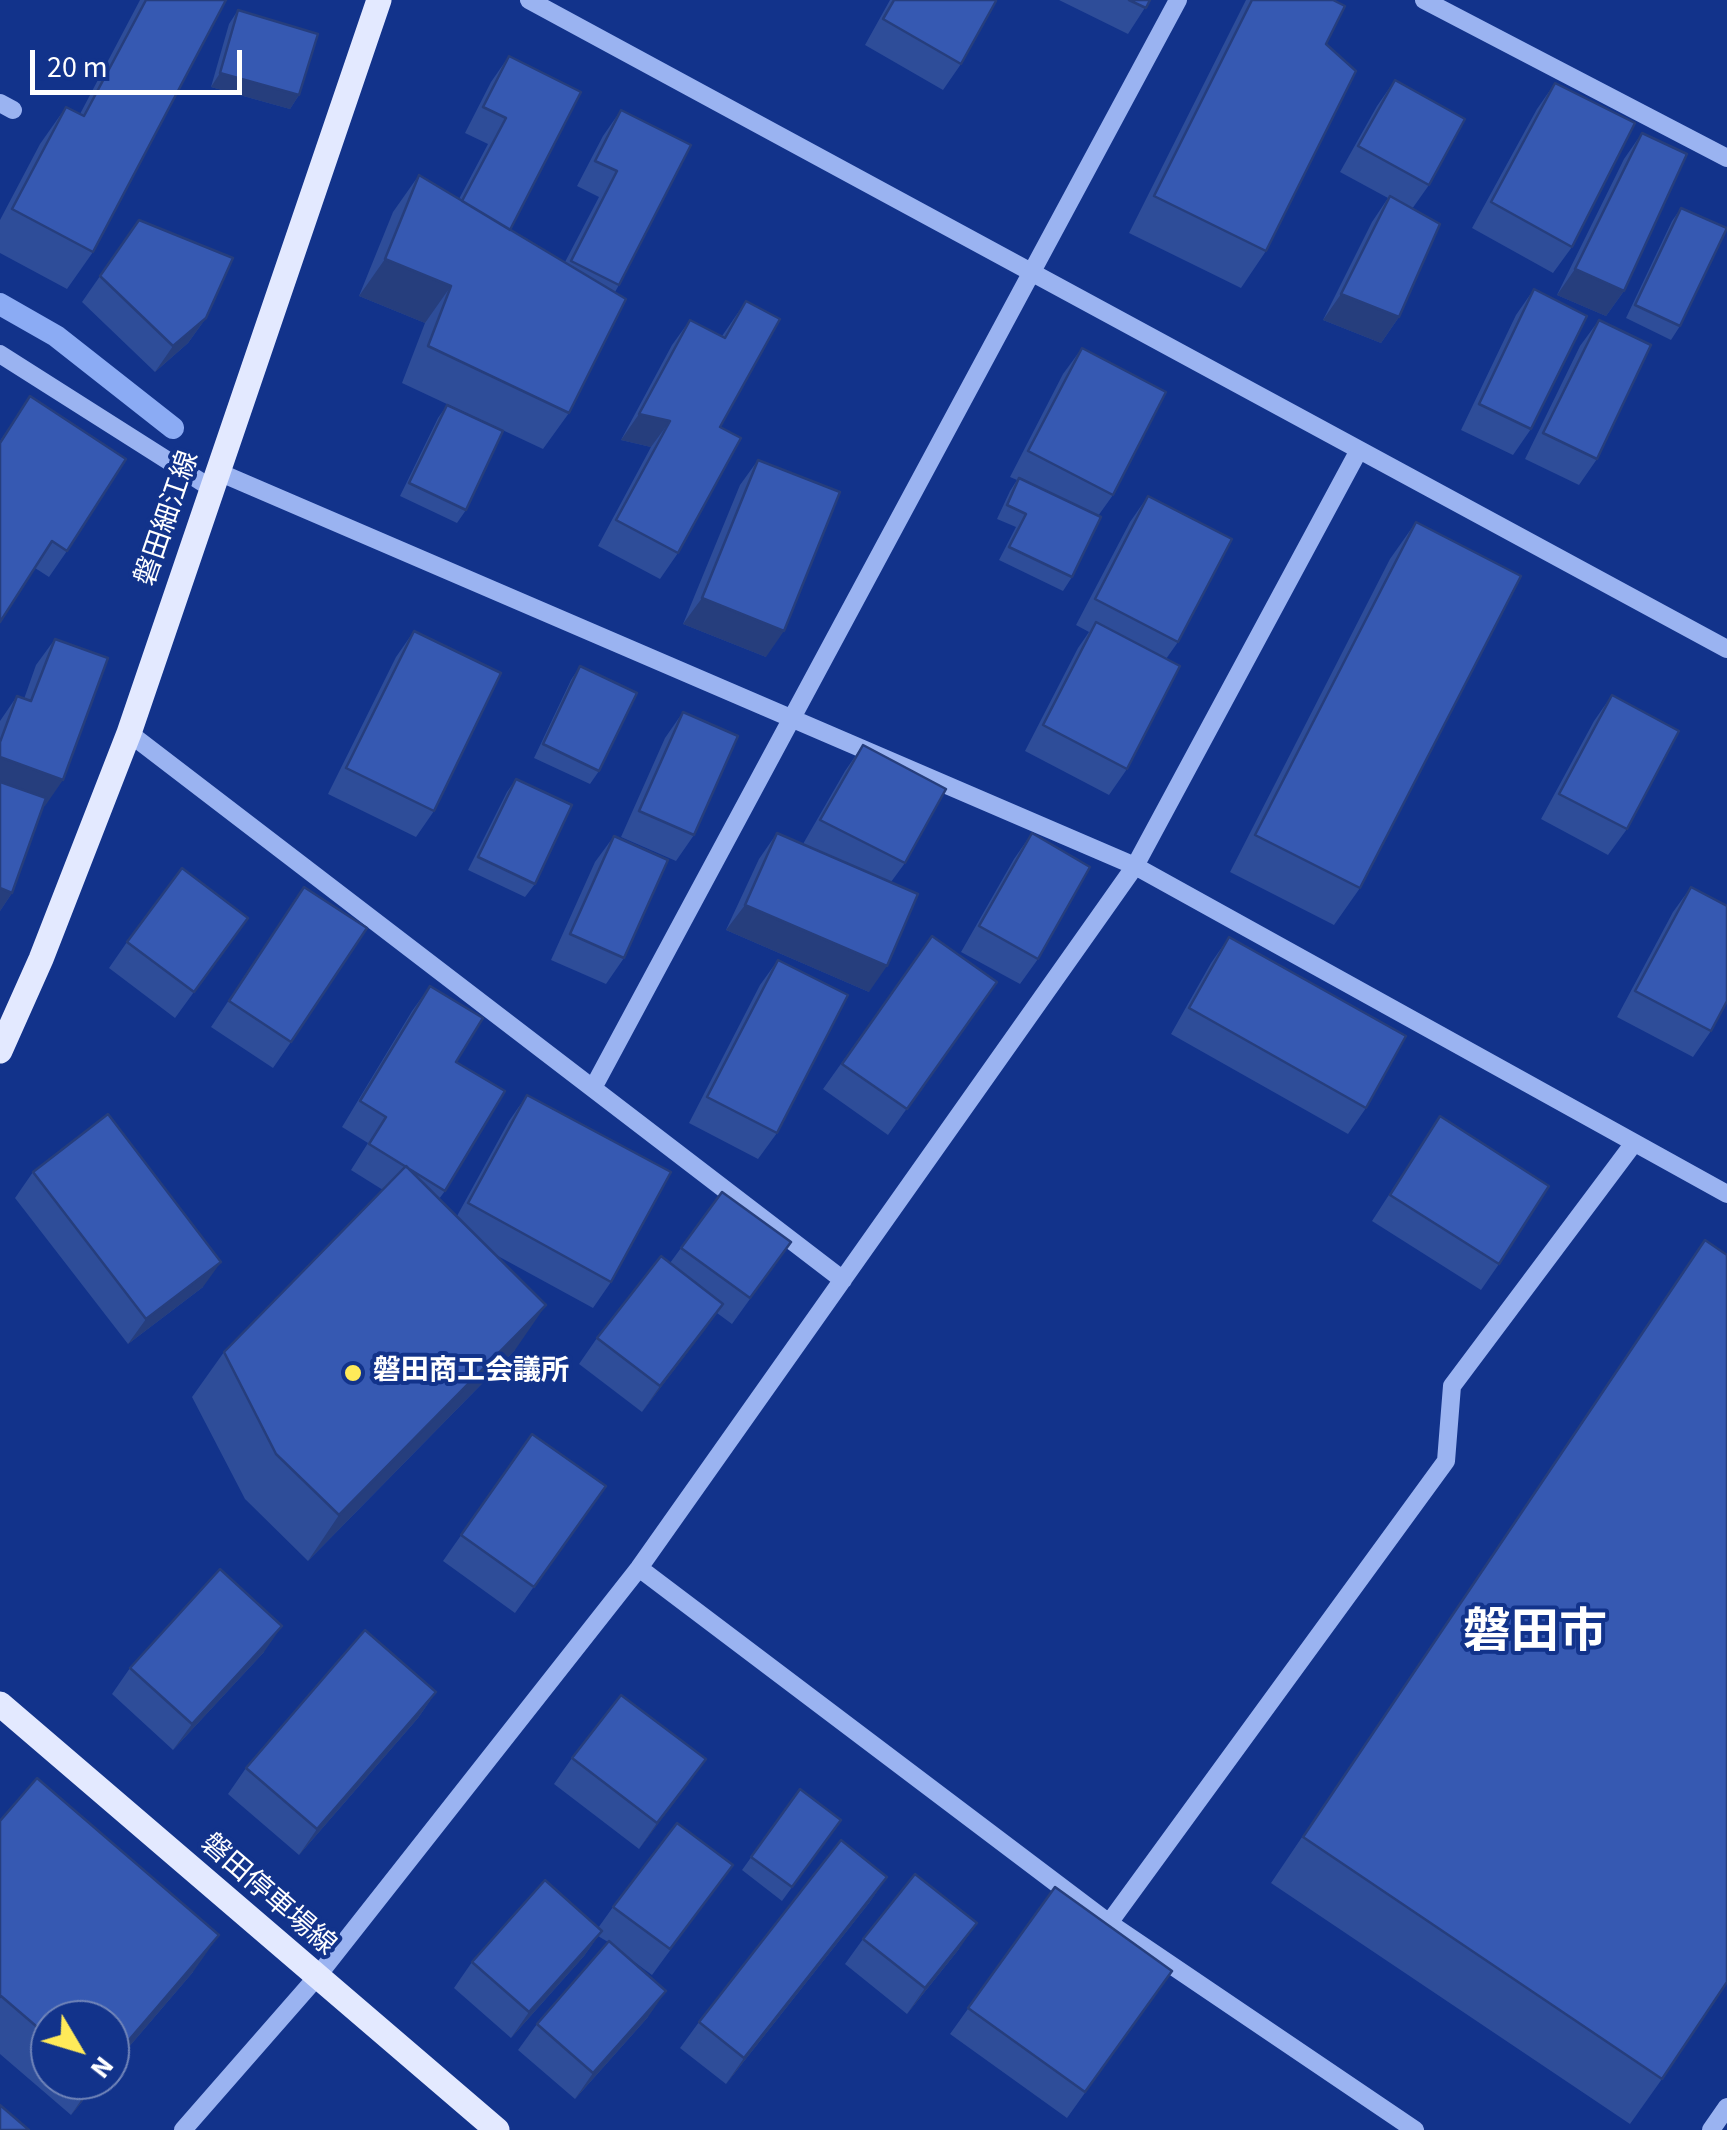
<!DOCTYPE html>
<html>
<head>
<meta charset="utf-8">
<style>
	body { margin:0 }
	#map { position:relative; width:1727px; height:2130px; overflow:hidden; background:#12338b; font-family:"Source Sans 3",sans-serif }
	canvas { display:block }
	.north { position:absolute; left:30px; top:2000px; width:100px; height:100px; box-sizing:border-box; background:#12338b; border:2px solid #7185b9; border-radius:50%; rotate:128deg; font-size:28px; font-weight:700; line-height:40px; text-align:center; color:#fff }
	.north::after { content:''; display:block; margin:auto; width:35px; height:45px; background:#ffea59; clip-path:polygon(50% 0,100% 100%,50% 72%,0 100%) }
	.scale { position:absolute; left:30px; top:50px; width:212px; height:45px; box-sizing:border-box; border:5px solid #fff; border-top:0; padding-left:12px; font-size:30px; line-height:35px; white-space:nowrap; color:#fff; -webkit-text-stroke:8px #12338b; paint-order:stroke }
</style>
</head>
<body>
<div id="map">
<canvas width="1727" height="2130"></canvas>
<div class="north">N</div>
<div class="scale">20 m</div>
</div>
<script>
const c = document.querySelector('canvas').getContext('2d');
c.lineJoin = 'round';
function strokePath(path, color, width, dash) { c.strokeStyle = color; c.lineWidth = width; c.lineCap = dash ? 'butt' : 'round'; c.setLineDash(dash || []); c.stroke(path); }
function paint(path, color) { c.fillStyle = color; c.fill(path, 'evenodd'); }
function drawText(font, color, halo, rows, align = 'center') {
  c.font = font + ' "Source Sans 3","Noto Sans JP",sans-serif'; c.lineWidth = 8; c.setLineDash([]); c.textBaseline = 'middle'; c.strokeStyle = halo; c.fillStyle = color; for (const [text, x, y, turn = 0] of rows) {
    c.save(); c.translate(x, y); c.rotate((+turn || 0) * Math.PI / 180); c.textAlign = isNaN(turn) ? turn : align; if (halo) c.strokeText(text, 0, 0); c.fillText(text, 0, 0); c.restore();
  }
}
strokePath(new Path2D(`
	M 0,304 L 56,336 L 173,428`), '#8babf4', 22);
strokePath(new Path2D(`
	M 529,0 L 1727,649
	M 1424,0 L 1727,158
	M 0,103 L 13,110
	M 0,354 L 211,488
	M 216,471 L 1135,866 L 1727,1194
	M 129,733 L 843,1280
	M 593,1088 L 1178,0
	M 639,1568 L 1109,1923 L 1415,2130
	M 1109,1923 L 1446,1461 L 1452,1386 L 1634,1143
	M 183,2130 L 316,1978 L 639,1568 L 1135,866 L 1359,450
	M 1711,2130 L 1727,2107`), '#9ab3f1', 18);
strokePath(new Path2D(`
	M 0,1051 L 41,959 L 129,733 L 379,0
	M 0,1704 L 497,2130`), '#e3e9ff', 25);
paint(new Path2D(`
	M 140,0 L 226,0 L 93,252 L 67,289 L 0,253 L 0,220 L 40,144 L 66,107 L 80,114 Z
	M 890,0 L 995,0 L 961,64 L 943,90 L 865,45 Z
	M 1059,0 L 1150,0 L 1128,34 Z
	M 1246,0 L 1333,0 L 1326,44 L 1266,251 L 1241,288 L 1129,233 Z
	M 238,10 L 299,95 L 290,109 L 211,87 L 229,24 Z
	M 509,56 L 510,230 L 565,262 L 599,197 L 577,186 L 603,136 L 621,110 L 619,285 L 615,292 L 569,413 L 543,449 L 402,383 L 425,323 L 359,296 L 393,212 L 419,175 L 459,199 L 488,144 L 465,133 L 491,82 Z
	M 1395,80 L 1429,185 L 1412,209 L 1399,317 L 1381,343 L 1323,320 L 1372,222 L 1388,198 L 1340,172 L 1377,106 Z
	M 1555,83 L 1572,247 L 1553,273 L 1472,228 L 1537,109 Z
	M 1642,133 L 1624,291 L 1606,316 L 1557,295 L 1624,159 Z
	M 1681,208 L 1680,326 L 1671,340 L 1626,318 L 1672,221 Z
	M 139,220 L 206,318 L 188,343 L 155,372 L 82,302 Z
	M 1534,289 L 1531,429 L 1513,455 L 1461,430 L 1516,315 Z
	M 746,301 L 720,427 L 678,553 L 660,579 L 598,546 L 651,447 L 621,440 L 672,345 L 690,320 L 722,336 Z
	M 1599,320 L 1597,459 L 1579,485 L 1525,459 L 1580,346 Z
	M 1082,348 L 1113,495 L 1098,516 L 1072,577 L 1063,591 L 999,560 L 1016,527 L 997,519 L 1010,491 L 1017,480 L 1010,477 L 1063,374 Z
	M 30,396 L 67,551 L 49,577 L 35,568 L 0,622 L 0,441 Z
	M 447,405 L 466,510 L 457,523 L 400,496 L 438,418 Z
	M 758,460 L 766,657 L 683,624 L 740,485 Z
	M 1148,496 L 1178,642 L 1166,659 L 1127,769 L 1109,795 L 1025,751 L 1078,648 L 1089,632 L 1076,625 L 1130,522 Z
	M 1416,522 L 1360,888 L 1334,925 L 1230,872 L 1390,559 Z
	M 414,631 L 434,811 L 416,837 L 328,794 L 396,657 Z
	M 55,639 L 45,806 L 43,806 L 12,893 L 0,911 L 0,721 L 17,696 L 24,699 L 36,665 Z
	M 580,666 L 599,771 L 590,784 L 534,758 L 571,680 Z
	M 1612,695 L 1627,829 L 1608,855 L 1541,819 L 1594,721 Z
	M 683,712 L 694,835 L 676,861 L 621,837 L 665,738 Z
	M 863,745 L 905,863 L 891,882 L 869,992 L 726,930 L 759,859 L 777,833 L 803,844 L 845,771 Z
	M 516,779 L 535,884 L 525,897 L 468,870 L 507,792 Z
	M 1032,833 L 1038,959 L 1020,984 L 961,952 L 1014,859 Z
	M 614,836 L 624,958 L 606,984 L 551,960 L 595,862 Z
	M 304,887 L 291,1042 L 273,1068 L 211,1027 Z
	M 1691,887 L 1711,1031 L 1693,1057 L 1617,1017 L 1673,912 Z
	M 248,918 L 175,1018 L 109,968 L 127,942 Z
	M 932,936 L 997,982 L 888,1135 L 823,1089 Z
	M 1229,937 L 1366,1108 L 1348,1134 L 1171,1034 L 1211,963 Z
	M 778,960 L 777,1133 L 758,1159 L 689,1123 L 760,985 Z
	M 430,986 L 456,1062 L 445,1191 L 439,1199 L 457,1216 L 509,1121 L 527,1095 L 611,1282 L 593,1308 L 496,1255 L 515,1350 L 308,1561 L 245,1499 L 192,1397 L 224,1352 L 383,1190 L 351,1170 L 368,1143 L 342,1127 L 412,1011 Z
	M 1440,1116 L 1499,1264 L 1481,1290 L 1372,1221 Z
	M 33,1172 L 203,1287 L 128,1344 L 15,1198 Z
	M 722,1192 L 791,1242 L 732,1324 L 717,1313 L 642,1412 L 579,1364 L 597,1338 L 670,1263 Z
	M 1705,1240 L 1662,2079 L 1630,2124 L 1271,1883 Z
	M 532,1434 L 606,1486 L 515,1613 L 443,1561 Z
	M 264,1652 L 173,1750 L 112,1694 L 130,1668 Z
	M 436,1692 L 418,1718 L 299,1855 L 228,1794 L 246,1768 Z
	M 572,1758 L 706,1759 L 639,1849 L 554,1784 Z
	M 800,1789 L 841,1820 L 782,1901 L 742,1870 Z
	M 0,1821 L 193,1972 L 110,2069 L 110,2020 L 50,2020 L 50,2080 L 100,2080 L 71,2115 L 0,2054 Z
	M 733,1865 L 652,1975 L 625,1955 L 648,2017 L 575,2099 L 518,2050 L 537,2024 L 608,1942 L 598,1936 L 584,1956 L 511,2038 L 454,1988 L 472,1962 L 598,1928 L 613,1907 Z
	M 887,1877 L 869,1903 L 726,2084 L 680,2048 L 699,2022 Z
	M 1055,1887 L 1172,1971 L 1067,2118 L 950,2034 Z
	M 863,1939 L 959,1949 L 907,2014 L 845,1964 Z`), '#2e4d99');
paint(new Path2D(`
	M 220,73 L 299,95 L 290,109 L 211,87 Z
	M 385,259 L 451,286 L 425,323 L 359,296 Z
	M 1575,269 L 1624,291 L 1606,316 L 1557,295 Z
	M 1341,294 L 1399,317 L 1381,343 L 1323,320 Z
	M 206,318 L 188,343 L 155,372 L 173,346 Z
	M 639,414 L 670,421 L 651,447 L 621,440 Z
	M 702,598 L 784,631 L 766,657 L 683,624 Z
	M 0,757 L 63,780 L 45,806 L 0,790 Z
	M 0,888 L 12,893 L 0,911 Z
	M 745,905 L 887,966 L 869,992 L 726,930 Z
	M 221,1262 L 203,1287 L 128,1344 L 146,1319 Z
	M 723,1304 L 705,1330 L 642,1412 L 660,1386 Z
	M 546,1305 L 515,1350 L 308,1561 L 339,1515 Z
	M 282,1626 L 264,1652 L 173,1750 L 192,1724 Z
	M 436,1692 L 418,1718 L 299,1855 L 317,1829 Z
	M 706,1759 L 688,1785 L 639,1849 L 657,1823 Z
	M 887,1877 L 869,1903 L 726,2084 L 744,2058 Z
	M 977,1923 L 959,1949 L 907,2014 L 925,1988 Z
	M 602,1931 L 584,1956 L 511,2038 L 529,2012 Z
	M 219,1935 L 193,1972 L 110,2069 L 110,2062 Z
	M 666,1991 L 648,2017 L 575,2099 L 593,2073 Z
	M 95,2080 L 100,2080 L 71,2115 Z`), '#263e7d');
const building = new Path2D(`
	M 146,0 L 226,0 L 93,252 L 12,209 L 66,107 L 84,116 Z
	M 894,0 L 995,0 L 996,1 L 961,64 L 883,19 Z
	M 1129,0 L 1150,0 L 1146,8 Z
	M 1252,0 L 1333,0 L 1345,6 L 1326,44 L 1356,71 L 1266,251 L 1154,196 Z
	M 238,10 L 318,34 L 299,95 L 220,73 Z
	M 509,56 L 581,92 L 510,230 L 462,201 L 506,118 L 483,107 Z
	M 1395,80 L 1465,119 L 1429,185 L 1358,146 Z
	M 1555,83 L 1635,123 L 1572,247 L 1491,202 Z
	M 621,110 L 691,145 L 619,285 L 571,261 L 617,171 L 595,161 Z
	M 1642,133 L 1687,154 L 1624,291 L 1575,269 Z
	M 419,175 L 626,299 L 569,413 L 428,346 L 451,286 L 385,259 Z
	M 1390,196 L 1440,224 L 1399,317 L 1341,294 Z
	M 1681,208 L 1727,228 L 1680,326 L 1635,305 Z
	M 139,220 L 233,258 L 206,318 L 173,346 L 100,276 Z
	M 1534,289 L 1587,316 L 1531,429 L 1479,404 Z
	M 746,301 L 780,319 L 720,427 L 741,438 L 678,553 L 616,520 L 670,421 L 639,414 L 690,320 L 725,338 Z
	M 1599,320 L 1651,345 L 1597,459 L 1543,433 Z
	M 1082,348 L 1166,392 L 1113,495 L 1028,451 Z
	M 30,396 L 126,459 L 67,551 L 52,541 L 0,622 L 0,443 Z
	M 447,405 L 503,431 L 466,510 L 409,483 Z
	M 758,460 L 840,492 L 784,631 L 702,598 Z
	M 1019,478 L 1101,517 L 1072,577 L 1009,547 L 1026,514 L 1007,505 Z
	M 1148,496 L 1232,539 L 1178,642 L 1095,599 Z
	M 1416,522 L 1521,576 L 1360,888 L 1255,835 Z
	M 1096,622 L 1180,666 L 1127,769 L 1043,725 Z
	M 414,631 L 501,673 L 434,811 L 346,768 Z
	M 55,639 L 108,658 L 63,780 L 0,757 L 0,742 L 17,696 L 31,701 Z
	M 580,666 L 637,693 L 599,771 L 543,744 Z
	M 1612,695 L 1679,731 L 1627,829 L 1559,794 Z
	M 683,712 L 738,736 L 694,835 L 639,811 Z
	M 863,745 L 946,789 L 905,863 L 820,820 Z
	M 516,779 L 572,805 L 535,884 L 478,857 Z
	M 0,782 L 46,798 L 12,893 L 0,888 Z
	M 777,833 L 918,894 L 887,966 L 745,905 Z
	M 1032,833 L 1090,867 L 1038,959 L 979,926 Z
	M 614,836 L 668,860 L 624,958 L 570,934 Z
	M 182,868 L 248,918 L 194,992 L 127,942 Z
	M 304,887 L 367,928 L 291,1042 L 229,1001 Z
	M 1691,887 L 1727,906 L 1727,1001 L 1711,1031 L 1635,991 Z
	M 932,936 L 997,982 L 907,1109 L 842,1064 Z
	M 1229,937 L 1406,1036 L 1366,1108 L 1189,1008 Z
	M 778,960 L 848,995 L 777,1133 L 707,1097 Z
	M 430,986 L 483,1018 L 456,1062 L 505,1091 L 445,1191 L 369,1144 L 386,1117 L 360,1101 Z
	M 527,1095 L 671,1172 L 611,1282 L 468,1203 Z
	M 108,1114 L 221,1262 L 146,1319 L 33,1172 Z
	M 1440,1116 L 1549,1186 L 1499,1264 L 1390,1195 Z
	M 406,1166 L 546,1305 L 339,1515 L 276,1454 L 224,1352 Z
	M 722,1192 L 791,1242 L 750,1298 L 681,1248 Z
	M 1705,1240 L 1727,1255 L 1727,1982 L 1662,2079 L 1303,1837 Z
	M 661,1256 L 723,1304 L 660,1386 L 597,1338 Z
	M 532,1434 L 606,1486 L 534,1587 L 461,1535 Z
	M 220,1569 L 282,1626 L 192,1724 L 130,1668 Z
	M 365,1630 L 436,1692 L 317,1829 L 246,1768 Z
	M 621,1695 L 706,1759 L 657,1823 L 572,1758 Z
	M 37,1778 L 219,1935 L 110,2062 L 110,2020 L 50,2020 L 50,2038 L 1,1996 L 0,1997 L 0,1821 Z
	M 800,1789 L 841,1820 L 792,1887 L 751,1857 Z
	M 677,1823 L 733,1865 L 670,1949 L 613,1907 Z
	M 841,1840 L 887,1877 L 744,2058 L 699,2022 Z
	M 915,1874 L 977,1923 L 925,1988 L 863,1939 Z
	M 545,1880 L 602,1931 L 529,2012 L 472,1962 Z
	M 1055,1887 L 1172,1971 L 1085,2092 L 968,2008 Z
	M 609,1941 L 666,1991 L 593,2073 L 537,2024 Z
	M 0,2105 L 29,2130 L 0,2130 Z`);
paint(building, '#3659b2');
strokePath(building, '#263e7d', 2.5);
for (const [x, y, r, color] of [
	[353,1373,10,"#ffea59"]
]) { const dot = new Path2D(); dot.arc(x, y, r, 0, 2 * Math.PI); c.fillStyle = color; c.fill(dot); strokePath(dot, '#12338b', 4); }
drawText('28px', '#fff', '#12338b', [
	["磐田細江線",169,519,-71],
	["磐田停車場線",267,1896,41]
]);
drawText('bold 28px', '#fff', '#12338b', [
	["磐田商工会議所",373,1373]
], 'left');
drawText('bold 48px', '#fff', '#12338b', [
	["磐田市",1535,1636]
]);
</script>
</body>
</html>
